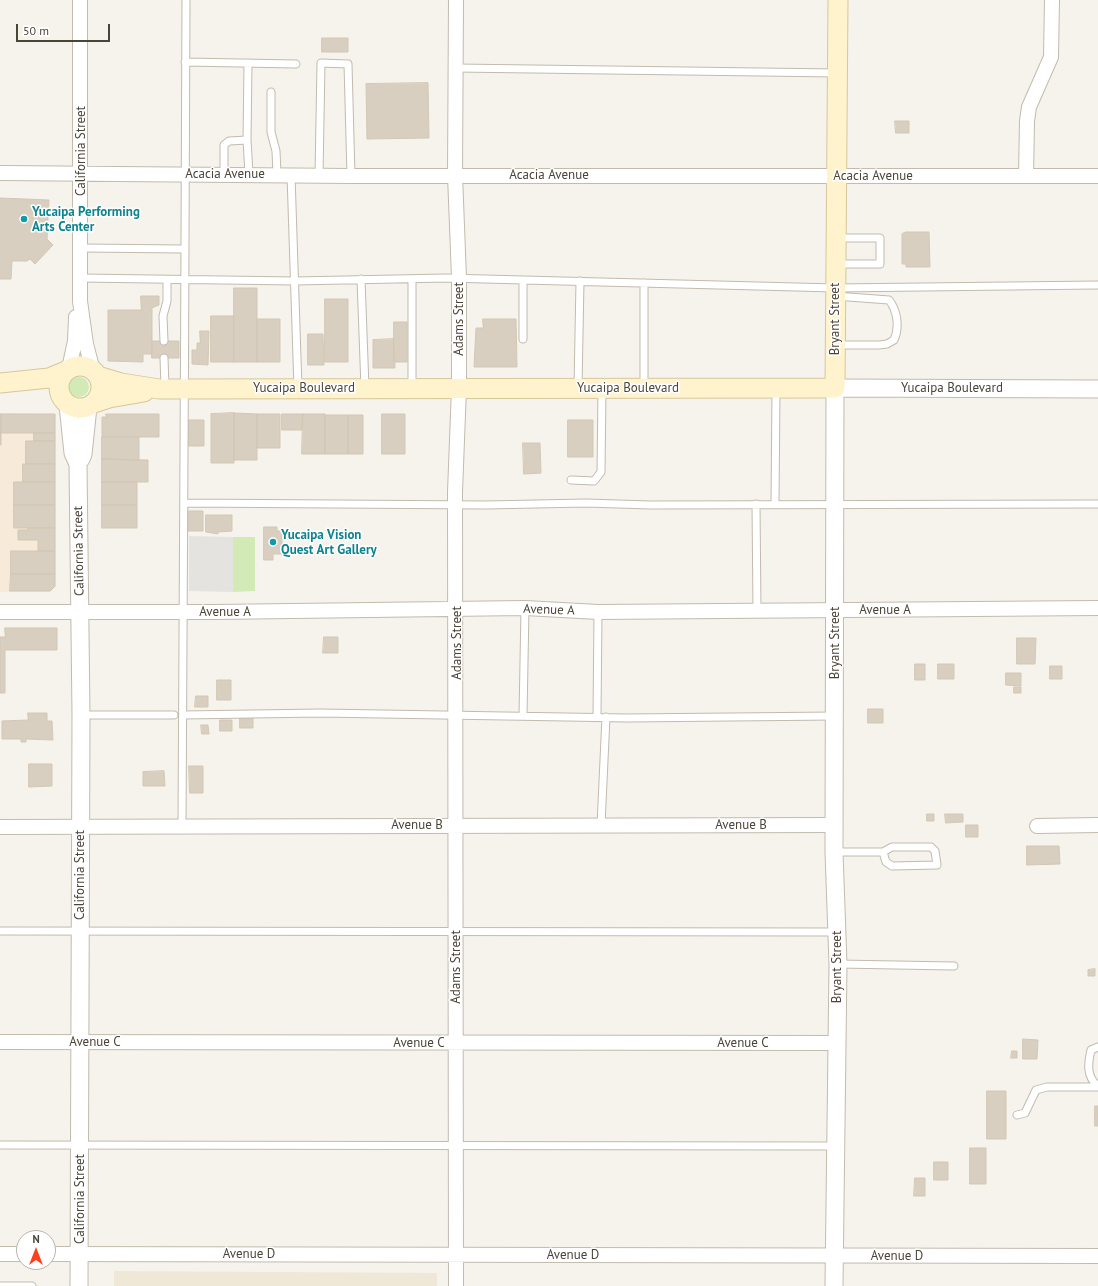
<!DOCTYPE html>
<html>
<head>
<meta charset="utf-8">
<style>
	body { margin:0 }
	#map { position:relative; width:1098px; height:1286px; overflow:hidden; background:#f6f3ec; font-family:"PT Sans",sans-serif }
	canvas { display:block }
	.north { position:absolute; left:16px; top:1230px; width:40px; height:40px; box-sizing:border-box; background:#fff; border:1px solid #b7b4b0; border-radius:50%; rotate:0deg; font-size:11px; font-weight:700; line-height:16px; text-align:center; color:#4b4439 }
	.north::after { content:''; display:block; margin:auto; width:14px; height:18px; background:#fc3f1d; clip-path:polygon(50% 0,100% 100%,50% 72%,0 100%) }
	.scale { position:absolute; left:16px; top:24px; width:94px; height:18px; box-sizing:border-box; border:2px solid #4b4439; border-top:0; padding-left:5px; font-size:12px; line-height:14px; white-space:nowrap; color:#4b4439; -webkit-text-stroke:3px #fff; paint-order:stroke }
</style>
</head>
<body>
<div id="map">
<canvas width="1098" height="1286"></canvas>
<div class="north">N</div>
<div class="scale">50 m</div>
</div>
<script>
const c = document.querySelector('canvas').getContext('2d');
c.lineJoin = 'round';
function paint(path, color) { c.fillStyle = color; c.fill(path, 'evenodd'); }
function strokePath(path, color, width, dash) { c.strokeStyle = color; c.lineWidth = width; c.lineCap = dash ? 'butt' : 'round'; c.setLineDash(dash || []); c.stroke(path); }
function drawText(font, color, halo, rows, align = 'center') {
  c.font = font + ' "PT Sans",sans-serif'; c.lineWidth = 3; c.setLineDash([]); c.textBaseline = 'middle'; c.strokeStyle = halo; c.fillStyle = color; for (const [text, x, y, turn = 0] of rows) {
    c.save(); c.translate(x, y); c.rotate((+turn || 0) * Math.PI / 180); c.textAlign = isNaN(turn) ? turn : align; if (halo) c.strokeText(text, 0, 0); c.fillText(text, 0, 0); c.restore();
  }
}
paint(new Path2D(`
	M 0,413 L 56,414 L 56,587 L 51,592 L 0,592 Z`), '#f7ead8');
paint(new Path2D(`
	M 114,1271 L 437,1273 L 437,1286 L 114,1286 Z`), '#efe8d6');
paint(new Path2D(`
	M69 387a10 10 0 1 1 20 0a10 10 0 1 1-20 0Z
	M 233,537 L 255,537 L 255,591 L 233,592 Z`), '#d2eab5');
paint(new Path2D(`
	M 189,536 L 233,537 L 233,592 L 189,591 Z`), '#e5e3e0');
const building = new Path2D(`
	M 322,38 L 348,38 L 348,52 L 322,52 Z
	M 428,83 L 429,138 L 367,139 L 366,84 Z
	M 895,121 L 909,121 L 909,133 L 896,133 Z
	M 0,198 L 49,200 L 47,239 L 53,245 L 35,264 L 30,259 L 27,261 L 12,261 L 11,279 L 0,279 Z
	M 906,232 L 929,232 L 930,267 L 906,267 L 906,264 L 902,264 L 902,234 Z
	M 234,288 L 257,288 L 257,362 L 234,362 Z
	M 141,296 L 159,296 L 159,305 L 152,308 L 152,354 L 143,354 L 143,362 L 108,361 L 108,310 L 141,310 Z
	M 325,299 L 348,299 L 348,362 L 325,362 Z
	M 211,316 L 234,316 L 234,362 L 211,362 Z
	M 257,319 L 280,319 L 280,362 L 257,362 Z
	M 483,319 L 516,319 L 517,367 L 474,367 L 476,328 L 483,328 Z
	M 394,322 L 407,322 L 407,362 L 394,362 Z
	M 200,331 L 209,331 L 208,365 L 192,364 L 192,350 L 197,350 L 197,343 L 200,343 Z
	M 308,334 L 323,334 L 324,365 L 308,365 Z
	M 394,339 L 395,368 L 373,368 L 373,340 Z
	M 152,341 L 179,341 L 179,358 L 152,358 Z
	M 234,413 L 234,463 L 211,463 L 211,414 Z
	M 234,413 L 257,414 L 257,460 L 234,460 Z
	M 0,414 L 1,414 L 1,445 L 0,445 Z
	M 1,414 L 55,414 L 55,433 L 1,433 Z
	M 106,414 L 159,414 L 159,437 L 102,437 L 102,417 L 106,417 Z
	M 257,414 L 280,414 L 280,448 L 257,448 Z
	M 282,414 L 303,414 L 302,430 L 282,430 Z
	M 303,414 L 325,414 L 325,454 L 302,454 Z
	M 382,414 L 405,414 L 405,454 L 382,454 Z
	M 325,415 L 348,415 L 348,454 L 325,454 Z
	M 348,415 L 363,415 L 363,454 L 348,454 Z
	M 189,420 L 204,420 L 204,446 L 189,446 Z
	M 568,420 L 593,420 L 593,457 L 568,457 Z
	M 34,433 L 55,433 L 55,441 L 34,441 Z
	M 102,437 L 139,437 L 139,460 L 102,459 Z
	M 26,441 L 55,441 L 55,464 L 26,464 Z
	M 523,443 L 540,443 L 541,473 L 524,474 Z
	M 102,459 L 148,460 L 148,482 L 102,482 Z
	M 23,464 L 55,464 L 55,482 L 23,482 Z
	M 14,482 L 55,482 L 55,505 L 14,505 Z
	M 102,482 L 137,482 L 137,505 L 102,505 Z
	M 14,505 L 55,505 L 55,528 L 14,528 Z
	M 102,505 L 137,505 L 137,528 L 102,528 Z
	M 188,511 L 203,511 L 203,531 L 188,531 Z
	M 206,515 L 232,515 L 232,531 L 218,532 L 218,534 L 206,532 Z
	M 264,527 L 277,527 L 277,531 L 282,531 L 282,554 L 273,554 L 273,560 L 264,560 Z
	M 28,528 L 55,528 L 55,551 L 38,551 L 38,540 L 18,540 L 18,530 L 28,530 Z
	M 11,551 L 55,551 L 55,574 L 11,574 Z
	M 11,574 L 55,574 L 55,586 L 50,591 L 10,591 Z
	M 5,628 L 57,628 L 57,650 L 5,650 L 5,693 L 0,693 L 0,637 L 5,637 Z
	M 324,637 L 338,637 L 338,653 L 323,653 Z
	M 1017,638 L 1036,638 L 1035,664 L 1017,664 Z
	M 915,664 L 925,664 L 925,680 L 915,680 Z
	M 938,664 L 954,664 L 954,679 L 938,679 Z
	M 1050,666 L 1062,666 L 1062,679 L 1050,679 Z
	M 1006,673 L 1021,673 L 1021,686 L 1006,685 Z
	M 217,680 L 231,680 L 231,700 L 217,700 Z
	M 1014,687 L 1021,687 L 1021,693 L 1014,693 Z
	M 196,696 L 208,696 L 208,707 L 195,707 Z
	M 868,709 L 883,709 L 883,723 L 868,723 Z
	M 28,713 L 47,713 L 47,721 L 52,721 L 53,740 L 26,739 L 26,742 L 21,742 L 21,739 L 2,739 L 2,721 L 28,720 Z
	M 240,718 L 253,718 L 253,728 L 240,728 Z
	M 220,720 L 232,720 L 232,731 L 220,731 Z
	M 201,725 L 208,725 L 209,734 L 202,734 Z
	M 29,764 L 52,764 L 52,786 L 29,787 Z
	M 189,766 L 203,766 L 203,793 L 190,793 Z
	M 164,771 L 165,786 L 143,786 L 143,772 Z
	M 927,814 L 934,814 L 934,821 L 927,821 Z
	M 945,814 L 963,814 L 963,822 L 946,823 Z
	M 966,825 L 978,825 L 978,837 L 966,837 Z
	M 1027,846 L 1059,846 L 1060,864 L 1027,865 Z
	M 1095,969 L 1095,976 L 1088,976 L 1088,970 Z
	M 1023,1039 L 1038,1040 L 1037,1059 L 1023,1059 Z
	M 1012,1051 L 1017,1051 L 1017,1058 L 1011,1058 Z
	M 987,1091 L 1006,1091 L 1006,1139 L 987,1139 Z
	M 1095,1106 L 1098,1106 L 1098,1126 L 1095,1126 Z
	M 970,1148 L 986,1148 L 986,1184 L 970,1184 Z
	M 934,1162 L 948,1162 L 948,1180 L 934,1180 Z
	M 915,1178 L 925,1178 L 925,1196 L 914,1196 Z`);
paint(building, '#d8cfc1');
strokePath(building, '#d3c7b4', 1);
const service = new Path2D(`
	M 185,62 L 296,64
	M 248,63 L 247,140 L 249,174
	M 456,68 L 837,73
	M 271,92 L 271,132 L 276,151 L 277,174
	M 224,174 L 224,145 L 229,141 L 247,140
	M 291,175 L 298,388
	M 319,175 L 321,63 L 348,64 L 351,176
	M 837,238 L 880,238 L 880,264 L 838,264
	M 81,248 L 184,249
	M 81,278 L 295,281 L 446,278 L 835,288 L 1098,285
	M 361,279 L 365,388
	M 412,279 L 412,388
	M 523,280 L 523,339
	M 835,296 L 889,300 C 897,310 900,327 894,340 L 887,344 L 879,345 L 836,345
	M 164,341 L 163,316 L 167,301 L 167,280
	M 164,358 L 165,387
	M 578,387 L 580,281
	M 644,388 L 644,283
	M 571,480 L 594,481 L 601,472 L 602,390
	M 184,503 L 486,505 L 586,503 L 650,505 L 1098,504
	M 756,504 L 757,611
	M 775,504 L 776,390
	M 81,715 L 174,715
	M 183,715 L 321,713 L 627,718 L 835,716
	M 523,716 L 525,608
	M 597,717 L 598,612
	M 182,825 C 185,550 184,275 186,0
	M 601,825 L 606,717
	M 835,852 L 883,852 L 892,847 L 931,847 L 935,851 L 937,865 L 892,866 L 886,862 L 883,852
	M 0,931 L 837,932
	M 838,964 L 954,966
	M 1098,1047 L 1091,1050 C 1088,1063 1086,1077 1098,1086
	M 1017,1115 L 1025,1113 L 1036,1090 L 1047,1087 L 1098,1087
	M 0,1145 L 836,1146
	M 0,1286 L 32,1286`);
const minor = new Path2D(`
	M 80,0 L 80,301 L 86,344 L 93,371
	M 456,0 L 455,175 L 459,278 L 459,388 L 455,492 L 456,1286
	M 0,173 L 351,176 L 1098,176
	M 1026,176 L 1027,121 L 1029,107 L 1051,57 L 1052,0
	M 69,369 L 75,341 L 76,317
	M 0,612 L 215,612 L 525,608 L 598,612 L 1098,608
	M 1037,826 L 1098,825
	M 0,827 L 835,825
	M 0,1042 L 837,1043
	M 0,1254 L 24,1254
	M 48,1254 L 1098,1256`);
const tertiary = new Path2D(`
	M 68,405 L 73,453 L 78,464 L 81,715 L 79,1286
	M 81,459 L 83,454 L 88,407
	M 834,1286 L 838,964 L 834,852 L 835,388 L 1098,389`);
const secondary = new Path2D(`
	M59 387a21 21 0 1 1 42 0a21 21 0 1 1-42 0Z
	M 98,376 L 121,383 L 159,389 L 835,388 L 838,0
	M 0,383 L 49,378 L 66,371
	M 94,403 L 109,398 L 144,392`);
strokePath(service, '#c2bbae', 9);
strokePath(minor, '#c2bbae', 16);
strokePath(tertiary, '#c2bbae', 19);
strokePath(secondary, '#d6c79b', 21);
strokePath(service, '#fff', 7);
strokePath(minor, '#fff', 14);
strokePath(tertiary, '#fff', 17);
strokePath(secondary, '#fff3cd', 19);
for (const [x, y, r, color] of [
	[24,219,4,"#0f9aa8"],
	[273,542,4,"#0f9aa8"]
]) { const dot = new Path2D(); dot.arc(x, y, r, 0, 2 * Math.PI); c.fillStyle = color; c.fill(dot); strokePath(dot, '#fff', 1.5); }
drawText('13px', '#4b4439', '#fff', [
	["California Street",81,151,-90],
	["Acacia Avenue",225,174],
	["Acacia Avenue",549,175],
	["Acacia Avenue",873,176],
	["Adams Street",459,319,-90],
	["Bryant Street",835,319,-90],
	["Yucaipa Boulevard",304,388],
	["Yucaipa Boulevard",628,388],
	["Yucaipa Boulevard",952,388],
	["California Street",79,551,-91],
	["Avenue A",549,610,2],
	["Avenue A",885,610],
	["Avenue A",225,612],
	["Adams Street",457,643,-90],
	["Bryant Street",835,643,-90],
	["Avenue B",417,825],
	["Avenue B",741,825],
	["California Street",80,875,-90],
	["Adams Street",456,967,-90],
	["Bryant Street",837,967,-90],
	["Avenue C",95,1042],
	["Avenue C",419,1043],
	["Avenue C",743,1043],
	["California Street",80,1199,-90],
	["Avenue D",249,1254],
	["Avenue D",573,1255],
	["Avenue D",897,1256]
]);
drawText('bold 13px', '#0d838f', '#fff', [
	["Yucaipa Performing",32,212],
	["Arts Center",32,227],
	["Yucaipa Vision",281,535],
	["Quest Art Gallery",281,550]
], 'left');
</script>
</body>
</html>
